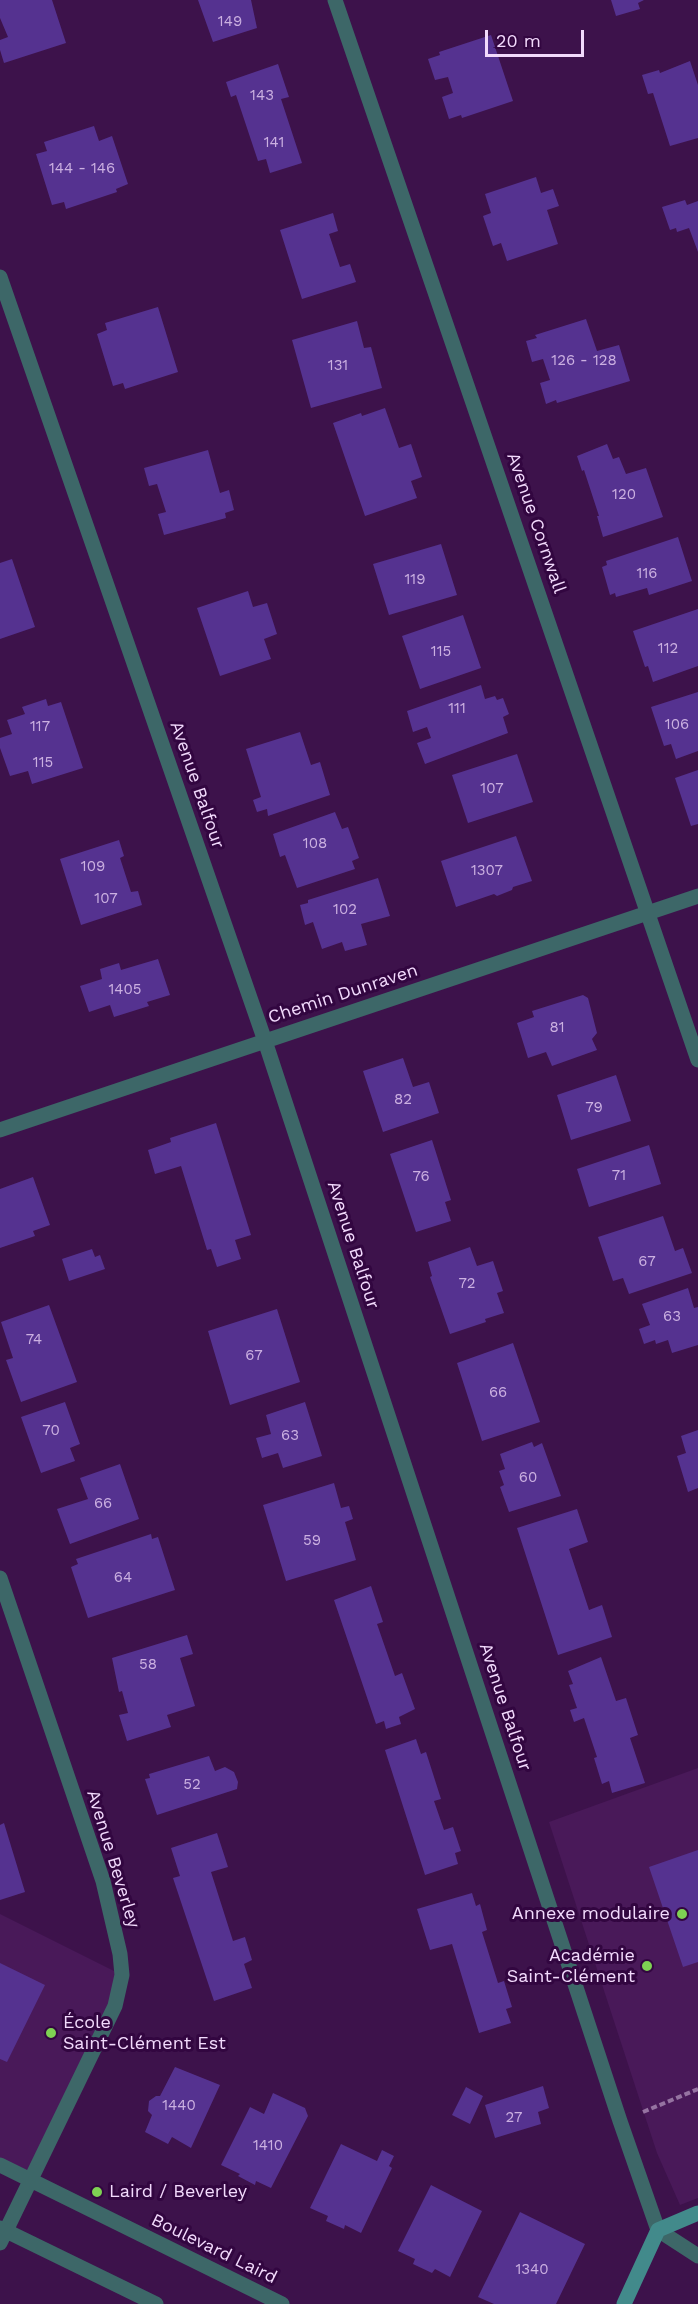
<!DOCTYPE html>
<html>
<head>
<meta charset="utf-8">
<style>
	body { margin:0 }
	#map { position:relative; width:698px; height:2304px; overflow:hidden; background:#3d124b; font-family:"Work Sans",sans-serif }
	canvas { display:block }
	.scale { position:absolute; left:485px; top:30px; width:99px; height:27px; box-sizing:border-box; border:3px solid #f2dafc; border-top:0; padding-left:8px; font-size:18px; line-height:21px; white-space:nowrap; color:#f2dafc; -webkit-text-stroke:4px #320640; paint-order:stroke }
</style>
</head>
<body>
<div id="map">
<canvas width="698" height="2304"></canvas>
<div class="scale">20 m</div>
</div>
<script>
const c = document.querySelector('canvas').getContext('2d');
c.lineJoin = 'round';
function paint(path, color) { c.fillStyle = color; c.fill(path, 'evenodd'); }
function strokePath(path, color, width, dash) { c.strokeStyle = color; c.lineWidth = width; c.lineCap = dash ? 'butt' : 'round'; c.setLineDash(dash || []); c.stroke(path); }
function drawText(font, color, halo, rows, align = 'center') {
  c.font = font + ' "Work Sans",sans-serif'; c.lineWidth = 6; c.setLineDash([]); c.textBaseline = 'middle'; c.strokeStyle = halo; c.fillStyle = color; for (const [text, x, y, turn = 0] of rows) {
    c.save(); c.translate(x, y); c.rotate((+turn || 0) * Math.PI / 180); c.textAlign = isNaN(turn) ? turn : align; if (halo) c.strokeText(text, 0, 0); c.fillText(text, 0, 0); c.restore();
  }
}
paint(new Path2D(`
	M 698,1768 L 698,2198 L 680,2205 L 657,2153 L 549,1822 Z
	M 0,1914 L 122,1975 L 32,2181 L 0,2165 Z`), '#491959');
paint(new Path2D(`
	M 0,0 L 52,0 L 66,43 L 4,63 L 0,50 L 0,40 L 8,37 L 0,18 Z
	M 198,0 L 251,0 L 257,28 L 213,42 Z
	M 611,0 L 644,0 L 638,3 L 640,9 L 616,16 Z
	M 491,35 L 513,101 L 462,118 L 461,115 L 449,119 L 442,97 L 453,93 L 448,77 L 435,80 L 428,59 L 440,55 L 439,52 Z
	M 690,61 L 698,85 L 698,138 L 670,146 L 653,93 L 648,94 L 642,75 L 659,70 L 660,73 Z
	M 278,64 L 289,97 L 281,99 L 302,163 L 270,173 L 266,159 L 258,161 L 236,95 L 231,97 L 226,82 Z
	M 94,126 L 99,141 L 112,136 L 128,184 L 116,189 L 117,192 L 66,209 L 64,202 L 52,205 L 36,154 L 47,151 L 44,142 Z
	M 536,177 L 541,193 L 553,189 L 559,206 L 547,210 L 558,244 L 507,261 L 501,243 L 493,246 L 483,216 L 491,213 L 485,194 Z
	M 685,200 L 687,205 L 698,201 L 698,252 L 689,228 L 677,232 L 676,228 L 670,230 L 662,207 Z
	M 333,213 L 338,231 L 329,234 L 340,267 L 350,264 L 356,282 L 302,299 L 280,230 Z
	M 158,307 L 178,372 L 125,389 L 123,383 L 113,386 L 97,334 L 107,330 L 105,323 Z
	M 586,319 L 597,351 L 619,345 L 630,381 L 557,403 L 556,400 L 546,404 L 540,383 L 550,380 L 543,359 L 532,362 L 526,341 L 537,338 L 535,335 Z
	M 357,321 L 364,348 L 371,347 L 382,388 L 311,408 L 292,340 Z
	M 385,408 L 399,448 L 411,444 L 422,477 L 411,481 L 417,498 L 365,516 L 333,423 L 361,413 L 362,416 Z
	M 607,444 L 613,459 L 619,457 L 626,474 L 646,468 L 663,517 L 603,537 L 597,516 L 599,516 L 584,470 L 582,471 L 577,456 Z
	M 208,450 L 220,493 L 229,490 L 234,510 L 225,513 L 226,518 L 164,535 L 158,514 L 166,512 L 157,484 L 149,486 L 144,468 Z
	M 678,537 L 692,581 L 649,595 L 647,588 L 616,597 L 615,593 L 610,595 L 602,567 L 607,565 L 606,561 Z
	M 441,544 L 457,595 L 389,615 L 373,564 Z
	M 12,559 L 35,627 L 0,639 L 0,563 Z
	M 248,591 L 253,607 L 267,603 L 277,634 L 264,639 L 271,659 L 220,676 L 197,608 Z
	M 698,609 L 698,666 L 653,682 L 648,666 L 645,667 L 633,631 Z
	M 463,615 L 481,668 L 420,689 L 402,636 Z
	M 481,685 L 485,699 L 495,696 L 497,700 L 503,698 L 509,714 L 503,717 L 508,733 L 425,764 L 417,743 L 431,738 L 427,727 L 413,732 L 407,711 Z
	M 698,692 L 698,751 L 676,759 L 671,744 L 664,746 L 651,707 Z
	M 46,699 L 48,706 L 61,702 L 83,768 L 32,784 L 28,771 L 10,776 L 0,748 L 0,738 L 12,734 L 7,720 L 25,714 L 22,707 Z
	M 300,732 L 311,765 L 320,762 L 330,795 L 268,816 L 267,809 L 257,812 L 253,800 L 261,797 L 246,749 Z
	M 517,754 L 533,802 L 468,823 L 452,775 Z
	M 698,770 L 698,824 L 691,826 L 675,778 Z
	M 335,812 L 342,829 L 348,827 L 359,858 L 352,861 L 355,869 L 297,888 L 285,855 L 280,857 L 273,834 Z
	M 516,836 L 532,881 L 513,887 L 512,890 L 497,896 L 494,894 L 456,907 L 441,861 Z
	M 119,840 L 124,856 L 120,858 L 131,892 L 138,891 L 142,905 L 81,925 L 60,859 Z
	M 378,878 L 390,916 L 361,924 L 367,945 L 345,951 L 342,942 L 322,949 L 313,922 L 305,925 L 300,905 L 308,903 L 308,900 Z
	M 158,959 L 170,995 L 147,1002 L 149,1006 L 114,1017 L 110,1005 L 89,1012 L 80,986 L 102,979 L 100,969 L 119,963 L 121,970 Z
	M 583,995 L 588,998 L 597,1033 L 592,1039 L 597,1050 L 552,1066 L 546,1052 L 528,1058 L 517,1023 L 534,1017 L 532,1011 Z
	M 403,1058 L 413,1087 L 429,1082 L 439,1113 L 383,1132 L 363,1071 Z
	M 616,1075 L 631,1121 L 571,1140 L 557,1095 Z
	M 216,1123 L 251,1235 L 235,1240 L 241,1259 L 217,1267 L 211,1249 L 207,1250 L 181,1166 L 155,1174 L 148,1150 L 171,1142 L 170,1138 Z
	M 432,1140 L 451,1200 L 445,1202 L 451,1221 L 416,1232 L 390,1154 Z
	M 649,1145 L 661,1184 L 589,1207 L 577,1169 Z
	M 33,1177 L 50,1225 L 33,1231 L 35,1236 L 0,1248 L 0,1189 Z
	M 663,1216 L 675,1251 L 683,1248 L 692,1273 L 629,1294 L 623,1278 L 613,1281 L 598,1237 Z
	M 470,1247 L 477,1266 L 493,1261 L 503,1291 L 497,1293 L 504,1313 L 485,1319 L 486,1322 L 450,1334 L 430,1277 L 432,1276 L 428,1262 Z
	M 92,1249 L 95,1257 L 100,1255 L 105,1269 L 69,1281 L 62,1259 Z
	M 688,1288 L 694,1308 L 698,1307 L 698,1345 L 672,1353 L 668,1340 L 656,1344 L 655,1340 L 644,1344 L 639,1329 L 650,1325 L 642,1304 Z
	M 49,1305 L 77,1382 L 21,1402 L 6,1360 L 13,1358 L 1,1322 Z
	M 277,1309 L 300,1382 L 230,1405 L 208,1331 Z
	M 513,1343 L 540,1422 L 482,1441 L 457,1363 Z
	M 65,1402 L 80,1444 L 70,1448 L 75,1461 L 41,1473 L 21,1417 Z
	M 305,1402 L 322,1456 L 283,1468 L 278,1453 L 262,1458 L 256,1438 L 271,1434 L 266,1415 Z
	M 698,1430 L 698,1488 L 688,1492 L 677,1456 L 686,1453 L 681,1436 Z
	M 532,1442 L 534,1447 L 542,1443 L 561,1496 L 509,1512 L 500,1487 L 504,1485 L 499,1471 L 505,1469 L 500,1454 Z
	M 120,1464 L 139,1519 L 70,1544 L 57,1509 L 88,1499 L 80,1478 Z
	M 334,1483 L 341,1508 L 349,1506 L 353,1519 L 345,1522 L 356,1560 L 286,1581 L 263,1505 Z
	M 577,1509 L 588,1542 L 569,1549 L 589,1610 L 602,1605 L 612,1637 L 558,1655 L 517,1528 Z
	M 151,1534 L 152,1539 L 158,1537 L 175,1590 L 88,1618 L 71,1567 L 78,1564 L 76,1559 Z
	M 371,1586 L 383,1622 L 377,1624 L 395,1676 L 402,1673 L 415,1709 L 399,1717 L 401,1724 L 386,1729 L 384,1721 L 376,1724 L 334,1600 Z
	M 187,1635 L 193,1654 L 180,1658 L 195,1706 L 167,1715 L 171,1727 L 127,1741 L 119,1715 L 128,1713 L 122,1691 L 119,1692 L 112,1658 Z
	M 601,1657 L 616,1701 L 626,1698 L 638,1735 L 630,1738 L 645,1783 L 612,1793 L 609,1781 L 602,1784 L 594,1758 L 597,1757 L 584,1718 L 574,1722 L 570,1710 L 577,1708 L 569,1685 L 573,1684 L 568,1671 Z
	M 416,1739 L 421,1754 L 426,1752 L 441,1799 L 434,1801 L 444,1830 L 453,1827 L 461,1851 L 455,1853 L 458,1864 L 425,1875 L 385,1750 Z
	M 209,1756 L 215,1771 L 225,1767 L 234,1772 L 238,1782 L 237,1789 L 157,1815 L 145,1779 L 150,1778 L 149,1774 Z
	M 4,1823 L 25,1892 L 0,1900 L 0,1825 Z
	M 217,1833 L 228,1867 L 211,1872 L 233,1941 L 245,1937 L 252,1960 L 244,1964 L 252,1988 L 214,2001 L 173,1878 L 180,1876 L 171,1848 Z
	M 698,1850 L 698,1962 L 683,1967 L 649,1867 Z
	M 472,1893 L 476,1906 L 480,1904 L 487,1930 L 482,1932 L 498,1983 L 504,1981 L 512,2007 L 506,2009 L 511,2023 L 479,2033 L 452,1944 L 430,1950 L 417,1909 Z
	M 0,1963 L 45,1985 L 7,2062 L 0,2059 Z
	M 175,2067 L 220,2085 L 191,2148 L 172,2137 L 168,2144 L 145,2132 L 152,2115 L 148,2111 L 149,2101 L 156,2096 L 160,2096 Z
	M 543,2086 L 549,2108 L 538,2112 L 541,2124 L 495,2138 L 485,2105 Z
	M 466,2087 L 483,2096 L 470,2124 L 452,2115 Z
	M 273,2093 L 305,2108 L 308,2116 L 271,2188 L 256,2181 L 255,2185 L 238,2176 L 240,2174 L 221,2165 L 250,2107 L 264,2114 Z
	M 341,2144 L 377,2161 L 382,2150 L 394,2156 L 389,2166 L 392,2168 L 361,2233 L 345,2225 L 344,2229 L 326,2221 L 328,2216 L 310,2208 Z
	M 431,2185 L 482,2211 L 450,2277 L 435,2269 L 432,2273 L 413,2264 L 415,2259 L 398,2251 Z
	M 520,2212 L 585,2244 L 556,2304 L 494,2304 L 478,2297 Z`), '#553290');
strokePath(new Path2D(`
	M 643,2112 L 698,2089`), '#9573a1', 4, [6, 3]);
strokePath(new Path2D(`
	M 658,2230 L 698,2256`), '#3d6768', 15);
strokePath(new Path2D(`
	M 335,0 L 698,1060
	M 0,277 L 265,1041 L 620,2121 L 658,2230
	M 0,1130 L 698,896
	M 0,1578 L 103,1881 L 120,1954 L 122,1975 L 115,2006 L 0,2243
	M 0,2165 L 282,2304
	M 0,2228 L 156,2304`), '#3d6768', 15);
strokePath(new Path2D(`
	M 624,2304 L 658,2230 L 698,2213`), '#428a8b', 15);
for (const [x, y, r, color] of [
	[682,1914,6,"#7ed153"],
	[647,1966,6,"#7ed153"],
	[51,2033,6,"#7ed153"],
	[97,2192,6,"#7ed153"]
]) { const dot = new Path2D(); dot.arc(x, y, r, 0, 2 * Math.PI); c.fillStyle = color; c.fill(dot); strokePath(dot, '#320640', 2); }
drawText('15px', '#cbb0e1', null, [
	["149",230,22],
	["143",262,96],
	["141",274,143],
	["144 - 146",82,169],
	["126 - 128",584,361],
	["131",338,366],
	["120",624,495],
	["116",647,574],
	["119",415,580],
	["112",668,649],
	["115",441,652],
	["111",457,709],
	["106",677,725],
	["117",40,727],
	["115",43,763],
	["107",492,789],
	["108",315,844],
	["109",93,867],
	["1307",487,871],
	["107",106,899],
	["102",345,910],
	["1405",125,990],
	["81",557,1028],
	["82",403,1100],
	["79",594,1108],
	["71",619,1176],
	["76",421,1177],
	["67",647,1262],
	["72",467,1284],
	["63",672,1317],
	["74",34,1340],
	["67",254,1356],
	["66",498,1393],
	["70",51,1431],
	["63",290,1436],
	["60",528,1478],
	["66",103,1504],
	["59",312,1541],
	["64",123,1578],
	["58",148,1665],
	["52",192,1785],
	["1440",179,2106],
	["27",514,2118],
	["1410",268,2146],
	["1340",532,2270]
]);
drawText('18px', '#f2dafc', '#320640', [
	["Avenue Cornwall",536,523,71],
	["Avenue Balfour",197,785,71],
	["Chemin Dunraven",343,994,-18],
	["Avenue Balfour",353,1245,72],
	["Avenue Balfour",505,1707,72],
	["Avenue Beverley",113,1859,73],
	["Boulevard Laird",214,2249,26]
]);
drawText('18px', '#f2dafc', '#320640', [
	["Annexe modulaire",670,1914],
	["Académie",635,1956],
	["Saint-Clément",635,1977],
	["École",63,2023,"left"],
	["Saint-Clément Est",63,2044,"left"],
	["Laird / Beverley",109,2192,"left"]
], 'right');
</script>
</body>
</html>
